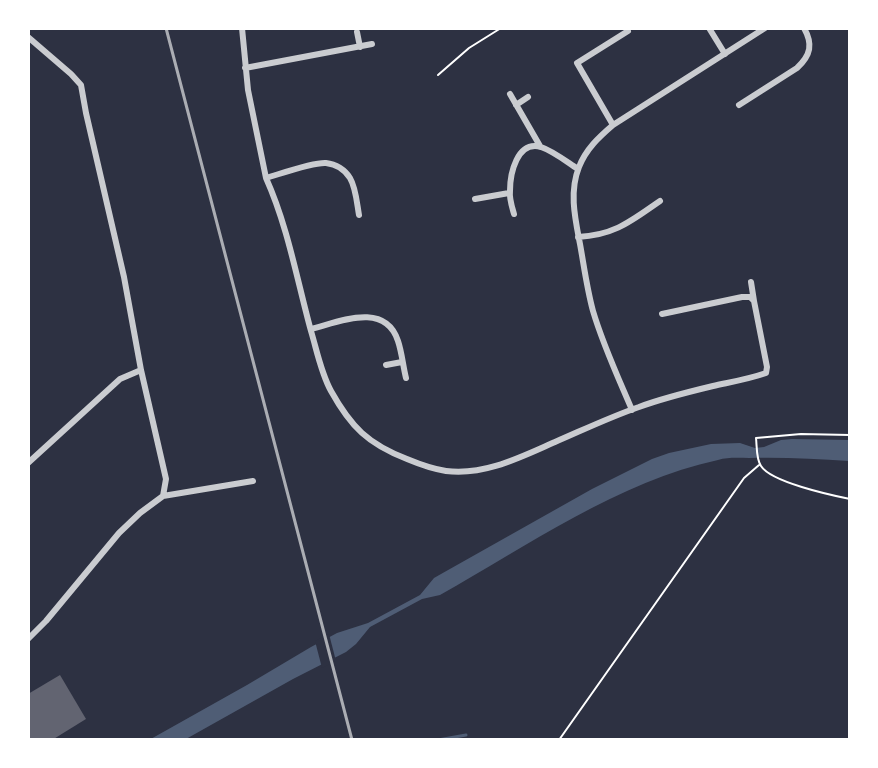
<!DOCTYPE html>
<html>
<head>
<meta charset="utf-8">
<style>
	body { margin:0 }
	#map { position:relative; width:878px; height:768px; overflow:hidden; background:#2d3142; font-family:"Open Sans",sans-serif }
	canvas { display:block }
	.frame { position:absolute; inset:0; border:30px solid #fff; pointer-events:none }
</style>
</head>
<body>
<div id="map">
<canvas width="878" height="768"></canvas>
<div class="frame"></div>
</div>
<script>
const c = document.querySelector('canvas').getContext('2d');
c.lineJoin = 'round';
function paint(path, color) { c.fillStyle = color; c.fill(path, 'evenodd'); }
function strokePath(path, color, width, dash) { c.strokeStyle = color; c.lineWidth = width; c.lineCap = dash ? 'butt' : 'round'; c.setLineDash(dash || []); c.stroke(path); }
paint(new Path2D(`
	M 792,439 L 849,440 L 849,461 C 816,459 783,457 749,458 C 739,458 728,457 718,460 C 620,481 527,546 440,595 L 422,599 L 370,627 L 356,644 L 346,652 L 293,679 L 186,739 L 149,740 L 247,685 L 311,647 L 337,633 L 368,623 L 420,595 L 434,578 L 441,574 L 592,489 L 652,459 L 669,453 L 711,444 L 740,443 L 755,448 L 764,447 L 781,440 Z`), '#4f5d75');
paint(new Path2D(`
	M 329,634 L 336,661 L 322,668 L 315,641 Z`), '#2d3142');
strokePath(new Path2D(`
	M 438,740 L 466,735`), '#4f5d75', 3);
paint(new Path2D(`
	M 60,675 L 86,719 L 52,740 L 28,740 L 28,694 Z`), '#626471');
strokePath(new Path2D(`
	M 438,75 L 469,48 L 501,28
	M 850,435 L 801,434 L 756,438 C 757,446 756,459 761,466 C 771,482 830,495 850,499
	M 559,740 L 744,478 L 759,465`), '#fff', 2);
strokePath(new Path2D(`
	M 242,28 L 248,90 L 266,178 C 288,227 297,280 311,331 C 317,351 321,373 331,391 C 351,427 368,444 407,459 C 419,464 433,469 446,471 C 484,476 521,457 555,442 C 583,430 610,417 639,407 C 663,398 688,392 713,386 C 731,382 749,379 766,373 L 767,367 L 754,301 L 750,297 L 742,297 L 662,314
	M 709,28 L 725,54
	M 357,32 L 360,47
	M 28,37 L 71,74 L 81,85 L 86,113 L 124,277 L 141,370 L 166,479 L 163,496
	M 245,68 L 372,44
	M 510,94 L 540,146
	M 516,105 L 528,97
	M 739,105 L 797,68 C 811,55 813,44 804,28
	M 613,125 L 577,63 L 628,31
	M 266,178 C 280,174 313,162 326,163 C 336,164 345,170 350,178 C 356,188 357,204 359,215
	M 475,199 L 509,193
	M 514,214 C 512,207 509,198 510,191 C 510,174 517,140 541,147 C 553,151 567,162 578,169
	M 578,237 C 615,235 631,221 660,201
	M 751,282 L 754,301
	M 311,329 C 339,322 385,301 398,341 C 402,353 403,366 406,378
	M 386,365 L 402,362
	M 632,410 C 618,377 603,345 593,311 C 587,289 584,266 580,244 C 575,218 569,192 579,167 C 586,149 599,137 613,125 L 765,28
	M 28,463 L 120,379 L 141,370
	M 28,639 L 46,621 L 119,533 L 140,513 L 163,496 L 253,481`), '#caccd0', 6);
strokePath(new Path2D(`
	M 166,28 L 352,740`), '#abadb3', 3);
</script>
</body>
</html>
